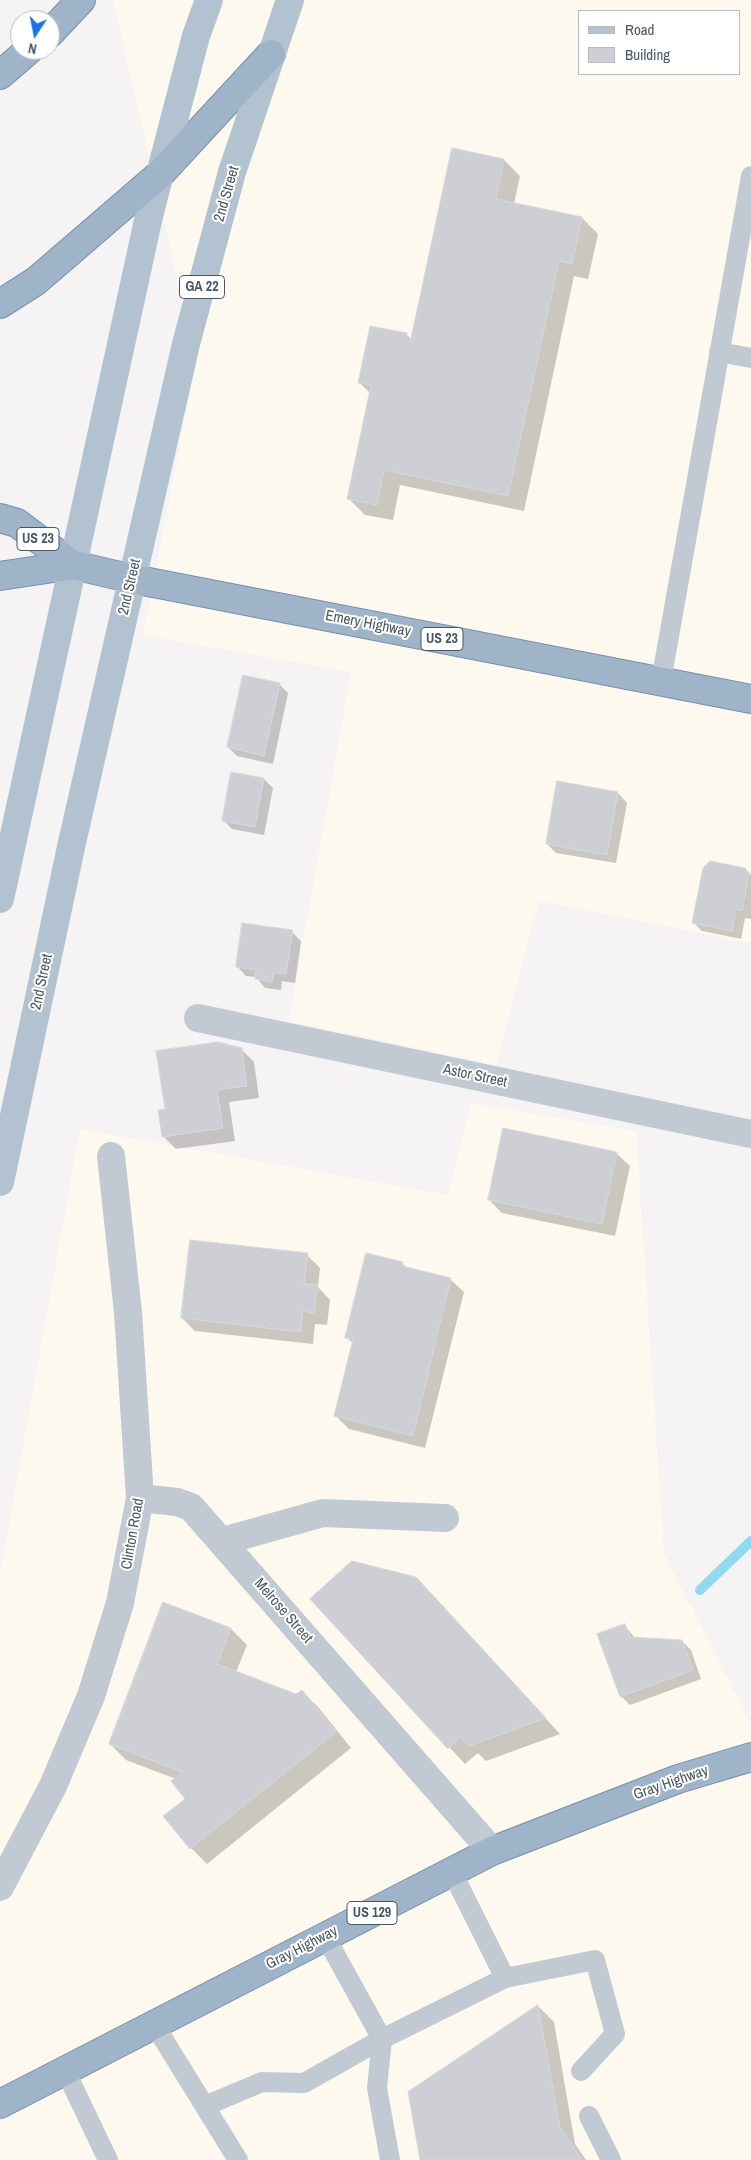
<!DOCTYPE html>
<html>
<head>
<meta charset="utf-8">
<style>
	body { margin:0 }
	#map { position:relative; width:751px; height:2160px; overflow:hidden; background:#f5f3f3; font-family:"Archivo Narrow",sans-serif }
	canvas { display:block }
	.legend { position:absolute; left:578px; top:10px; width:162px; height:65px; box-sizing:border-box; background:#fff; border:1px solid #b7bbc0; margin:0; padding:6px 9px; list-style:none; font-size:15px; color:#4a5661 }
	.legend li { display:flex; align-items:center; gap:10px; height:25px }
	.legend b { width:25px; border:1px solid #b7bbc0 }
	.north { position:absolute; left:10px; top:10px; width:50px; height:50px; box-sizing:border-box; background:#fff; border:1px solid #b7bbc0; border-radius:50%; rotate:191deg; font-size:14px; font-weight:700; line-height:20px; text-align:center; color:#4a5661 }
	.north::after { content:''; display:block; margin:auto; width:18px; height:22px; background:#1a73e8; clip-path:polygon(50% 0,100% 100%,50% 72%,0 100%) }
</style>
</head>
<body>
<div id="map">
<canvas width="751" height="2160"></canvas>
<ul class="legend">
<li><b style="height:6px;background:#b3c2d1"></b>Road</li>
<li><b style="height:14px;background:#cdcfd5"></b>Building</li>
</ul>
<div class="north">N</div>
</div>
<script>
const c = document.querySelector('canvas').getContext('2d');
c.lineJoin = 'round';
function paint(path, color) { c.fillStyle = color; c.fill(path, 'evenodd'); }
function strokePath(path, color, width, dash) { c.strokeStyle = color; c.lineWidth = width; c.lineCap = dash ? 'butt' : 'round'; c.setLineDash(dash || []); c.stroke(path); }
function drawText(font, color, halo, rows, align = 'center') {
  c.font = font + ' "Archivo Narrow",sans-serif'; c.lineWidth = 4; c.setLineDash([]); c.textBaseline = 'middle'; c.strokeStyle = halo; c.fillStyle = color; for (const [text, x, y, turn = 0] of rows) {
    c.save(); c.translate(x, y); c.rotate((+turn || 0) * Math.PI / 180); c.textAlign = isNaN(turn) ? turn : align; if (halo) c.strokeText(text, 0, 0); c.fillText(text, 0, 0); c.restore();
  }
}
paint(new Path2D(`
	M 113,0 L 751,0 L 751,943 L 539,901 L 496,1065 L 289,1021 L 351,672 L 143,635 L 196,361 ZM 580,11 L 740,11 L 740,74 L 580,74 Z
	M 471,1103 L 636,1131 L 664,1553 L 751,1725 L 751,2160 L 0,2160 L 0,1574 L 80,1129 L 448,1195 Z`), '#fdf9ef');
paint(new Path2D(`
	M 504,160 L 520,176 L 514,204 L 582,218 L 598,234 L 588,279 L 574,276 L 524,511 L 400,485 L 393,520 L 365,515 L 349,499 L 371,394 L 359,382 L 407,335 L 412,340 Z
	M 279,684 L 288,693 L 273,764 L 237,756 L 228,747 Z
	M 264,779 L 273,788 L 264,835 L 232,829 L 223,820 Z
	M 618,793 L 627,803 L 616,863 L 556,853 L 547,844 Z
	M 744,869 L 751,875 L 751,919 L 745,918 L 741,939 L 702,931 L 693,922 Z
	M 292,932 L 301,941 L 295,983 L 282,981 L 281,990 L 265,988 L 256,977 L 246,976 L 237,966 Z
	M 241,1049 L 254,1062 L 259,1098 L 229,1102 L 235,1141 L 176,1149 L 163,1136 Z
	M 504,1130 L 617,1154 L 630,1166 L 615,1236 L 502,1213 L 489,1200 Z
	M 307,1255 L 320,1268 L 318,1287 L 330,1300 L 327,1325 L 315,1324 L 313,1344 L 195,1331 L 182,1318 Z
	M 402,1263 L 408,1269 L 451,1280 L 464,1292 L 425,1448 L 349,1429 L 336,1416 L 354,1344 L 347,1338 Z
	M 432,1595 L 560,1734 L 486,1761 L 478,1753 L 465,1764 L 312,1599 Z
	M 625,1626 L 635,1638 L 682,1641 L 691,1650 L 701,1679 L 630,1705 L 621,1696 Z
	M 231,1629 L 247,1645 L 236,1672 L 297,1695 L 302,1691 L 318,1707 L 351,1748 L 207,1864 L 191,1848 L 186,1799 L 176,1779 L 126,1760 L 110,1744 Z
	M 538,2006 L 554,2022 L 575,2144 L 586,2160 L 421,2160 Z`), '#0003');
strokePath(new Path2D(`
	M 700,1590 L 751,1541`), '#90daee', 10);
const building = new Path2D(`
	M 452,148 L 504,159 L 496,199 L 582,217 L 572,264 L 559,261 L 508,496 L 384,470 L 377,505 L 347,499 L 371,385 L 358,383 L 370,326 L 407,333 L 406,341 L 410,342 Z
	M 243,675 L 280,683 L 264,756 L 227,747 Z
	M 231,772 L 264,778 L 255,827 L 222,821 Z
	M 557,781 L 618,792 L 607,855 L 546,844 Z
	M 710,861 L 745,868 L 749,873 L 742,911 L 736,909 L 732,931 L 692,923 L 703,868 Z
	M 242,923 L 293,930 L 286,974 L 274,973 L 272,982 L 255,979 L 256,970 L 236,967 Z
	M 218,1042 L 242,1048 L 247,1086 L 217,1090 L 223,1128 L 162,1137 L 158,1110 L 165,1109 L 156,1051 Z
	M 503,1128 L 617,1152 L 602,1224 L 488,1200 Z
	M 190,1240 L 308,1253 L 304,1284 L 318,1285 L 314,1313 L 303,1311 L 300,1332 L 181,1318 Z
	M 366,1253 L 403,1262 L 402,1266 L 451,1278 L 413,1436 L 334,1416 L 353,1339 L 345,1338 Z
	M 352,1561 L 416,1577 L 546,1718 L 469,1746 L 461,1737 L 448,1749 L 310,1599 Z
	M 163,1602 L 231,1628 L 217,1664 L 296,1694 L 302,1690 L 336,1732 L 190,1849 L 163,1816 L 185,1799 L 171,1781 L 182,1772 L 109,1744 Z
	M 625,1624 L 630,1637 L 682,1640 L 693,1670 L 620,1697 L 597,1634 Z
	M 538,2005 L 560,2127 L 582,2160 L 420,2160 L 408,2092 Z`);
paint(building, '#cdcfd5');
strokePath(building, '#d7d9de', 1);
const trunk = new Path2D(`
	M 50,33 L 81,0
	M 0,75 L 29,50
	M 0,304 L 36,281 L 159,175 L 271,54
	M 0,518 L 17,523 L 73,565
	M 0,576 L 73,565 L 133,579 L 751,699
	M 0,2104 L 492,1851 L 678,1779 L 751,1757`);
strokePath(trunk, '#7690ad', 30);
strokePath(new Path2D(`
	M 719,352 L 751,358
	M 661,681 L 751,176
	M 325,1936 L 382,2039 L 377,2088 L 390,2160
	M 505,1978 L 595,1960 L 615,2034 L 581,2071
	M 154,2024 L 238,2160
	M 65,2070 L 108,2160
	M 205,2106 L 262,2082 L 304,2083 L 382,2039 L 505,1978 L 452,1872
	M 589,2116 L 611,2160`), '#c1cad2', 20);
strokePath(new Path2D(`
	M 198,1018 L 751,1134
	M 140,1498 L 177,1502 L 191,1507 L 492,1851
	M 223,1541 L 323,1513 L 445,1518
	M 0,1887 L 53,1786 L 91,1696 L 120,1603 L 140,1498 L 128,1312 L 111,1156`), '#c1cad2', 28);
strokePath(new Path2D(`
	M 0,899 L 149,216 L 196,36 L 209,0
	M 0,1182 L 71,847 L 186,344 L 232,172 L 290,0`), '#b3c2d1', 28);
strokePath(trunk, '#9fb4c9', 28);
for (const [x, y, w] of [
	[202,287,45],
	[38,539,42],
	[442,639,42],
	[372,1913,50]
]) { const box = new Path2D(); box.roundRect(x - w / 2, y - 11.5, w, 23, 4); c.fillStyle = '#fff'; c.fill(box); strokePath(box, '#4a5661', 1); }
drawText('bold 14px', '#4a5661', null, [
	["GA 22",202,287],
	["US 23",38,539],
	["US 23",442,639],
	["US 129",372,1913]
]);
drawText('15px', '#4a5661', '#fff', [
	["2nd Street",227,194,-74],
	["2nd Street",130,587,-77],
	["Emery Highway",368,624,11],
	["2nd Street",42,982,-78],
	["Astor Street",475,1076,12],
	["Clinton Road",133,1534,-80],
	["Melrose Street",283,1611,49],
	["Gray Highway",671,1783,-19],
	["Gray Highway",302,1948,-27]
]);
</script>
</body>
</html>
